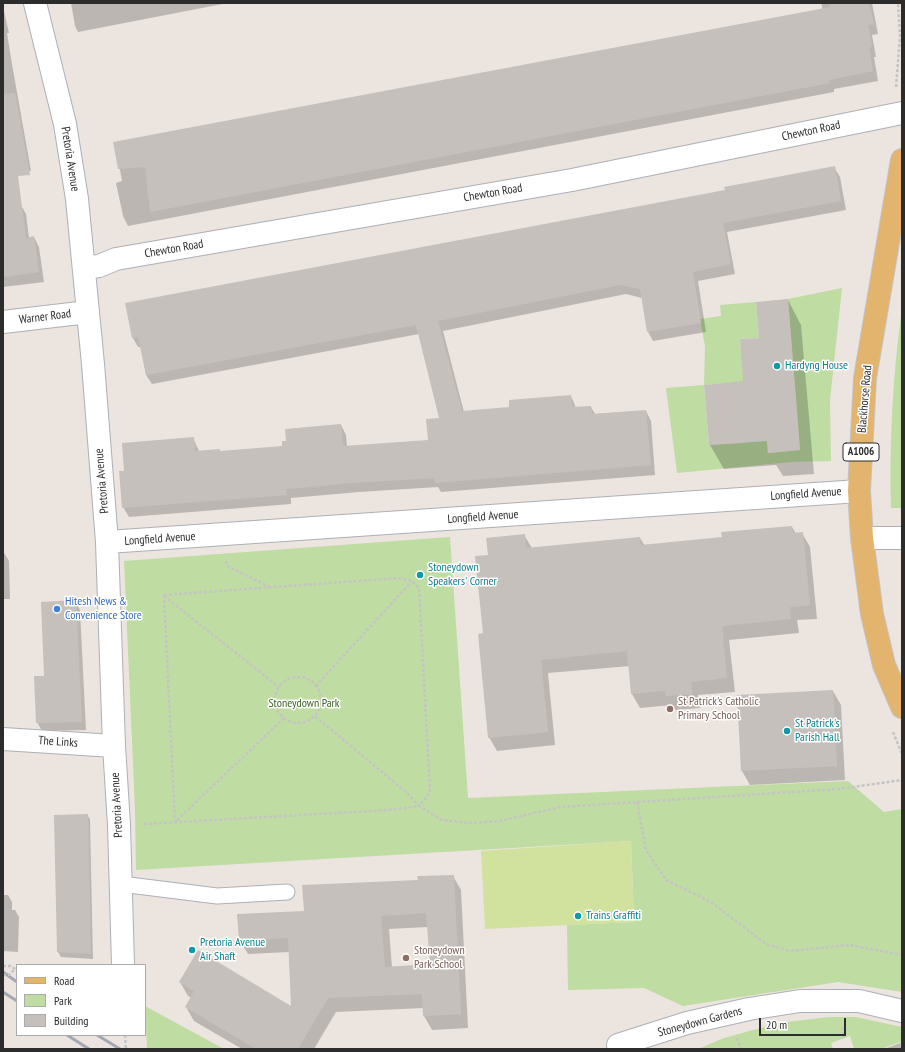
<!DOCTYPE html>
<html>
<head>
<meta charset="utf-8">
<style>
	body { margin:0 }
	#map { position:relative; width:905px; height:1052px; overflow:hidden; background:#ece4df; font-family:"PT Sans Narrow",sans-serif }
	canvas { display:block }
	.frame { position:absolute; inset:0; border:4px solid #2c2c2c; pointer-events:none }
	.legend { position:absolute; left:16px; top:964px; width:130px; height:72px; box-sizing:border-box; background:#fff; border:1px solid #ababab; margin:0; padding:5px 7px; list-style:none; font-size:12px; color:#2c2c2c }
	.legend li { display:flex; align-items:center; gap:8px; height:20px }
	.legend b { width:20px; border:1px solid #ababab }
	.scale { position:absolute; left:759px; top:1018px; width:87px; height:18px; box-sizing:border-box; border:2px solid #2c2c2c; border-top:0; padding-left:5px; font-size:12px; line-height:14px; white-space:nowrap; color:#2c2c2c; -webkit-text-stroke:3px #fff; paint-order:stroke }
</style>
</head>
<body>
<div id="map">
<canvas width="905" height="1052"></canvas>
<div class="frame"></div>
<ul class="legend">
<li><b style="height:5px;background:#e2b46e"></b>Road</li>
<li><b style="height:11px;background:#bfdca2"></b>Park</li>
<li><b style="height:11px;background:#c5c0bb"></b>Building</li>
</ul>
<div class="scale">20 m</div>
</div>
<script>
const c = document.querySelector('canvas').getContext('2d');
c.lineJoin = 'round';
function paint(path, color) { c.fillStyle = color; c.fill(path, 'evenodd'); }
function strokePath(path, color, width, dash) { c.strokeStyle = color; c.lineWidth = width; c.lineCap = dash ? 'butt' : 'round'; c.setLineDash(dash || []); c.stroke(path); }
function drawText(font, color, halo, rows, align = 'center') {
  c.font = font + ' "PT Sans Narrow",sans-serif'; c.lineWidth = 3; c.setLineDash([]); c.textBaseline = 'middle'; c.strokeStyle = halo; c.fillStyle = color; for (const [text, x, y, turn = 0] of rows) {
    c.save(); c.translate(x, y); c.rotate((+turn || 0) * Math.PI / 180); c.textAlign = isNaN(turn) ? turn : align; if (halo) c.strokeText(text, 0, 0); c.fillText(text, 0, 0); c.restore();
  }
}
paint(new Path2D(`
	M 842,288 L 830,400 L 831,461 L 792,462 L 677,473 L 666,388 L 704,385 L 705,346 L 700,319 L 721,316 L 720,305 L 756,302 L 759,338 L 740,339 L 741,351 L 764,404 L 740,382 L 704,385 L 709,445 L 744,443 L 765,416 L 768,453 L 800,450 L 788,299 Z
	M 902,308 L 902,508 L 891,508 C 889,444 893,372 902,308 Z
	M 450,537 L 468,798 L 848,781 L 884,812 L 902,809 L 902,992 L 838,982 L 683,1006 L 644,988 L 568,990 L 567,925 L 634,922 L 631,841 L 136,870 L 135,809 L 124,561 Z
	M 145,1006 L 224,1049 L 147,1049 Z
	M 829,1017 L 856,1017 L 902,1027 L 902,1047 L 900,1042 L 881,1049 L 854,1049 L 850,1036 L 831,1043 L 833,1049 L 698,1049 L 724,1038 L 779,1023 Z`), '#bfdca2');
paint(new Path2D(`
	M 631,841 L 634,922 L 485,929 L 481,851 Z`), '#d1e29f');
paint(new Path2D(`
	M 71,3 L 228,3 L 78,32 L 75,26 Z
	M 821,3 L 872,3 L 878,34 L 872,35 L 876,57 L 874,57 L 878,81 L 834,89 L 834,92 L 128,226 L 123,216 L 116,183 L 122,181 L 115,143 L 823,10 Z
	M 3,7 L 9,33 L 7,33 L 12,64 L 31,171 L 3,173 Z
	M 834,167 L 840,177 L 846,210 L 727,232 L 735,274 L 698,281 L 706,332 L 653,341 L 648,332 L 642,298 L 626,294 L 443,331 L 464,412 L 510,408 L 571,396 L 576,408 L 591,407 L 595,414 L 646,411 L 651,421 L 655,475 L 441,492 L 438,487 L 359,492 L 291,498 L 291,504 L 129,517 L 123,507 L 125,472 L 193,438 L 199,451 L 221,452 L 283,447 L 341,425 L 346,435 L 347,447 L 429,441 L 440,419 L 419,334 L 152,384 L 146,375 L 141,347 L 138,347 L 133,338 L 126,304 L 726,191 Z
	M 21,205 L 26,214 L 29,238 L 34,237 L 39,247 L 44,282 L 3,287 L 3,207 Z
	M 788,300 L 801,325 L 814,474 L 783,476 L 776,465 L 724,469 L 710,445 L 705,386 L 744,382 L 760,339 Z
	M 792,527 L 796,534 L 802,533 L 810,547 L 817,619 L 797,620 L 799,633 L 729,640 L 735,692 L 698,695 L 700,708 L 675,710 L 672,705 L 640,708 L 632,694 L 630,666 L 548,673 L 555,745 L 497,751 L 489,737 L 484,634 L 489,556 L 524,535 L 532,548 L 640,538 L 645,546 L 723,538 Z
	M 3,551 L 9,561 L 10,599 L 3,599 Z
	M 75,601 L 80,610 L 86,730 L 42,731 L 37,722 L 45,677 Z
	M 833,691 L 841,705 L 845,780 L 750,785 L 742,771 Z
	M 87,815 L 90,819 L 93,959 L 61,957 L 58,952 L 55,816 Z
	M 453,876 L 461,890 L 468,1028 L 432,1030 L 424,1016 L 424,1008 L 336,1012 L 314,1049 L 242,1049 L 194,1021 L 186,1007 L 192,998 L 188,996 L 180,982 L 292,1007 L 290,952 L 248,954 L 240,941 L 305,912 L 419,881 ZM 428,927 L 431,965 L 392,967 L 389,929 Z
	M 3,895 L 8,895 L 12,902 L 12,910 L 15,910 L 19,917 L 18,952 L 3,951 Z
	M 900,1043 L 902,1049 L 884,1049 Z`), '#0003');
paint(new Path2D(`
	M 830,3 L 869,3 L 874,24 L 868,25 L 872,47 L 869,48 L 873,71 L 829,80 L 830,83 L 150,212 L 145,167 L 118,169 L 113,142 L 793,14 L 830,7 Z
	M 15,93 L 30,175 L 18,176 L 26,238 L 34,236 L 39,272 L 3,277 L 3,94 Z
	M 835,166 L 841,201 L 723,223 L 731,264 L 693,272 L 701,323 L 647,332 L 640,289 L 620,285 L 438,321 L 462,411 L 509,407 L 509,400 L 571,395 L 572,407 L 591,406 L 592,414 L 646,410 L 651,465 L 435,483 L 434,478 L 353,483 L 286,489 L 287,495 L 122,508 L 119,471 L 124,471 L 122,443 L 194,437 L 195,451 L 220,449 L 220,451 L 282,446 L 282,441 L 286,441 L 285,429 L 341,424 L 343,446 L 428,440 L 426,419 L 439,418 L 416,325 L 146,375 L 138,337 L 132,338 L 125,303 L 725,190 L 724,187 Z
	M 788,299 L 800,450 L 768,453 L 767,441 L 709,445 L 704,385 L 743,381 L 740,339 L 759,338 L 756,302 Z
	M 792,526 L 793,533 L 803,532 L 810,605 L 790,607 L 791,619 L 722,626 L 727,678 L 691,682 L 692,694 L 666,696 L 665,691 L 631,694 L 627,651 L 541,660 L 548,732 L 488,738 L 478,634 L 483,633 L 475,556 L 488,555 L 486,538 L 525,534 L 526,548 L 640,537 L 641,545 L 722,537 L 721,532 Z
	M 76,600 L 82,722 L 36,723 L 34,676 L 44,676 L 41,602 Z
	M 833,690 L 837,766 L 741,771 L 737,695 Z
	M 88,814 L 91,954 L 57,952 L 54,815 Z
	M 454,875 L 461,1014 L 423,1016 L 422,994 L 328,998 L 298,1049 L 256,1049 L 185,1007 L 194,991 L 179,982 L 198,950 L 291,1006 L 288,938 L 239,941 L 237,914 L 304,911 L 302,885 L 418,880 L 417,876 ZM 426,913 L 430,964 L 385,967 L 381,916 Z`), '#c5c0bb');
const lane = new Path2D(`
	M 121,884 L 217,896 L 287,892`);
const street = new Path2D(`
	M 35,3 L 65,124 L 77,199 L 93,364 L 107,542 L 114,746 L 119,825 L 123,965
	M 84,268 L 99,266 L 116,259 L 572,180 L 902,113
	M 3,322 L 88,312
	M 862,538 L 902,538
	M 107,542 L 859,491
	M 3,739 L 114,746
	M 618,1045 L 687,1023 L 749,1009 L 800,1001 L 859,1001 L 902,1011`);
const primary = new Path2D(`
	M 902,160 L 865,378 L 859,491 L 862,538 L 872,614 L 884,665 L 902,707`);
strokePath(lane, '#acb0b6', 17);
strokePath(street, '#acb0b6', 24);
strokePath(primary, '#c4c4c4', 24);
strokePath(new Path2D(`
	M 896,87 L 900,36 L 898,3
	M 226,561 L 227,566 L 270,587
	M 164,595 L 399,578 L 412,581 L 419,588 L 430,790 L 427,797 L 419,806 L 406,792 L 315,716
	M 164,595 L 175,822 L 284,718
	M 164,596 L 279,687
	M275 700a23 23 0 1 1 46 0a23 23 0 1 1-46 0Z
	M 316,686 L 412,581
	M 893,732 L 902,754
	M 637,802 L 646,850 L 666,880 L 711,902 L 766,944 L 790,951 L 849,945 L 902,955
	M 144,824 L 388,810 L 419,806 L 442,820 L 470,823 L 500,821 L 560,807 L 839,789 L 902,780
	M 3,966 L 10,966 L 17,970
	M 842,1027 L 844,1038
	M 125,1035 L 126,1049
	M 737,1038 L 741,1049`), '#c4c4c4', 2.5, [3, 2]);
strokePath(lane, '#fff', 15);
strokePath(street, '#fff', 22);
strokePath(primary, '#e2b46e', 22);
strokePath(new Path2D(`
	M 3,972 L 17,982
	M 3,992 L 17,1001
	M 67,1035 L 89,1049
	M 97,1035 L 120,1049`), '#a3a8b4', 3);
strokePath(new Path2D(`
	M 3,975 L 9,975 L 14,970`), '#c4c4c4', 2.5, [3, 2]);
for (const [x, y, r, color] of [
	[777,366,4,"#0f9aa8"],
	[420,575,4,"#0f9aa8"],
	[57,609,4,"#3f7fe0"],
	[670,709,4,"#8d6e63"],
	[787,731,4,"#0f9aa8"],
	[578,916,4,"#0f9aa8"],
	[192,950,4,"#0f9aa8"],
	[406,958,4,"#8d6e63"]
]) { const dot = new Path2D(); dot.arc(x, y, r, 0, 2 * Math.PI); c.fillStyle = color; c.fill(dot); strokePath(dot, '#fff', 1.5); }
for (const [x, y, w] of [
	[861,452,36]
]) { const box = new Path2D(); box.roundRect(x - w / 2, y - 9, w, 18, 3); c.fillStyle = '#fff'; c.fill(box); strokePath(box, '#2c2c2c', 1); }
drawText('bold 11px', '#2c2c2c', null, [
	["A1006",861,452]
]);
drawText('12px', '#2c2c2c', '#fff', [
	["Chewton Road",811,131,-12],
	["Pretoria Avenue",70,159,81],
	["Chewton Road",493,193,-10],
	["Chewton Road",174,249,-10],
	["Warner Road",45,317,-7],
	["Blackhorse Road",865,399,-85],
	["Pretoria Avenue",102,481,-95],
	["Longfield Avenue",806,494,-4],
	["Longfield Avenue",483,517,-4],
	["Longfield Avenue",160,539,-4],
	["The Links",58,742,4],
	["Pretoria Avenue",117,805,-93],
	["Stoneydown Gardens",700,1022,-15]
]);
drawText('12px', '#0d838f', '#fff', [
	["Hardyng House",785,366],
	["Stoneydown",428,568],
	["Speakers' Corner",428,582],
	["St Patrick's",795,724],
	["Parish Hall",795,738],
	["Trains Graffiti",586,916],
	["Pretoria Avenue",200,943],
	["Air Shaft",200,957]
], 'left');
drawText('12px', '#366cbe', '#fff', [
	["Hitesh News &",65,602],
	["Convenience Store",65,616]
], 'left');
drawText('12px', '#785e54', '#fff', [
	["St Patrick's Catholic",678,702],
	["Primary School",678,716],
	["Stoneydown",414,951],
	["Park School",414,965]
], 'left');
drawText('12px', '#3a6223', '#fff', [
	["Stoneydown Park",304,704]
]);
</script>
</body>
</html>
